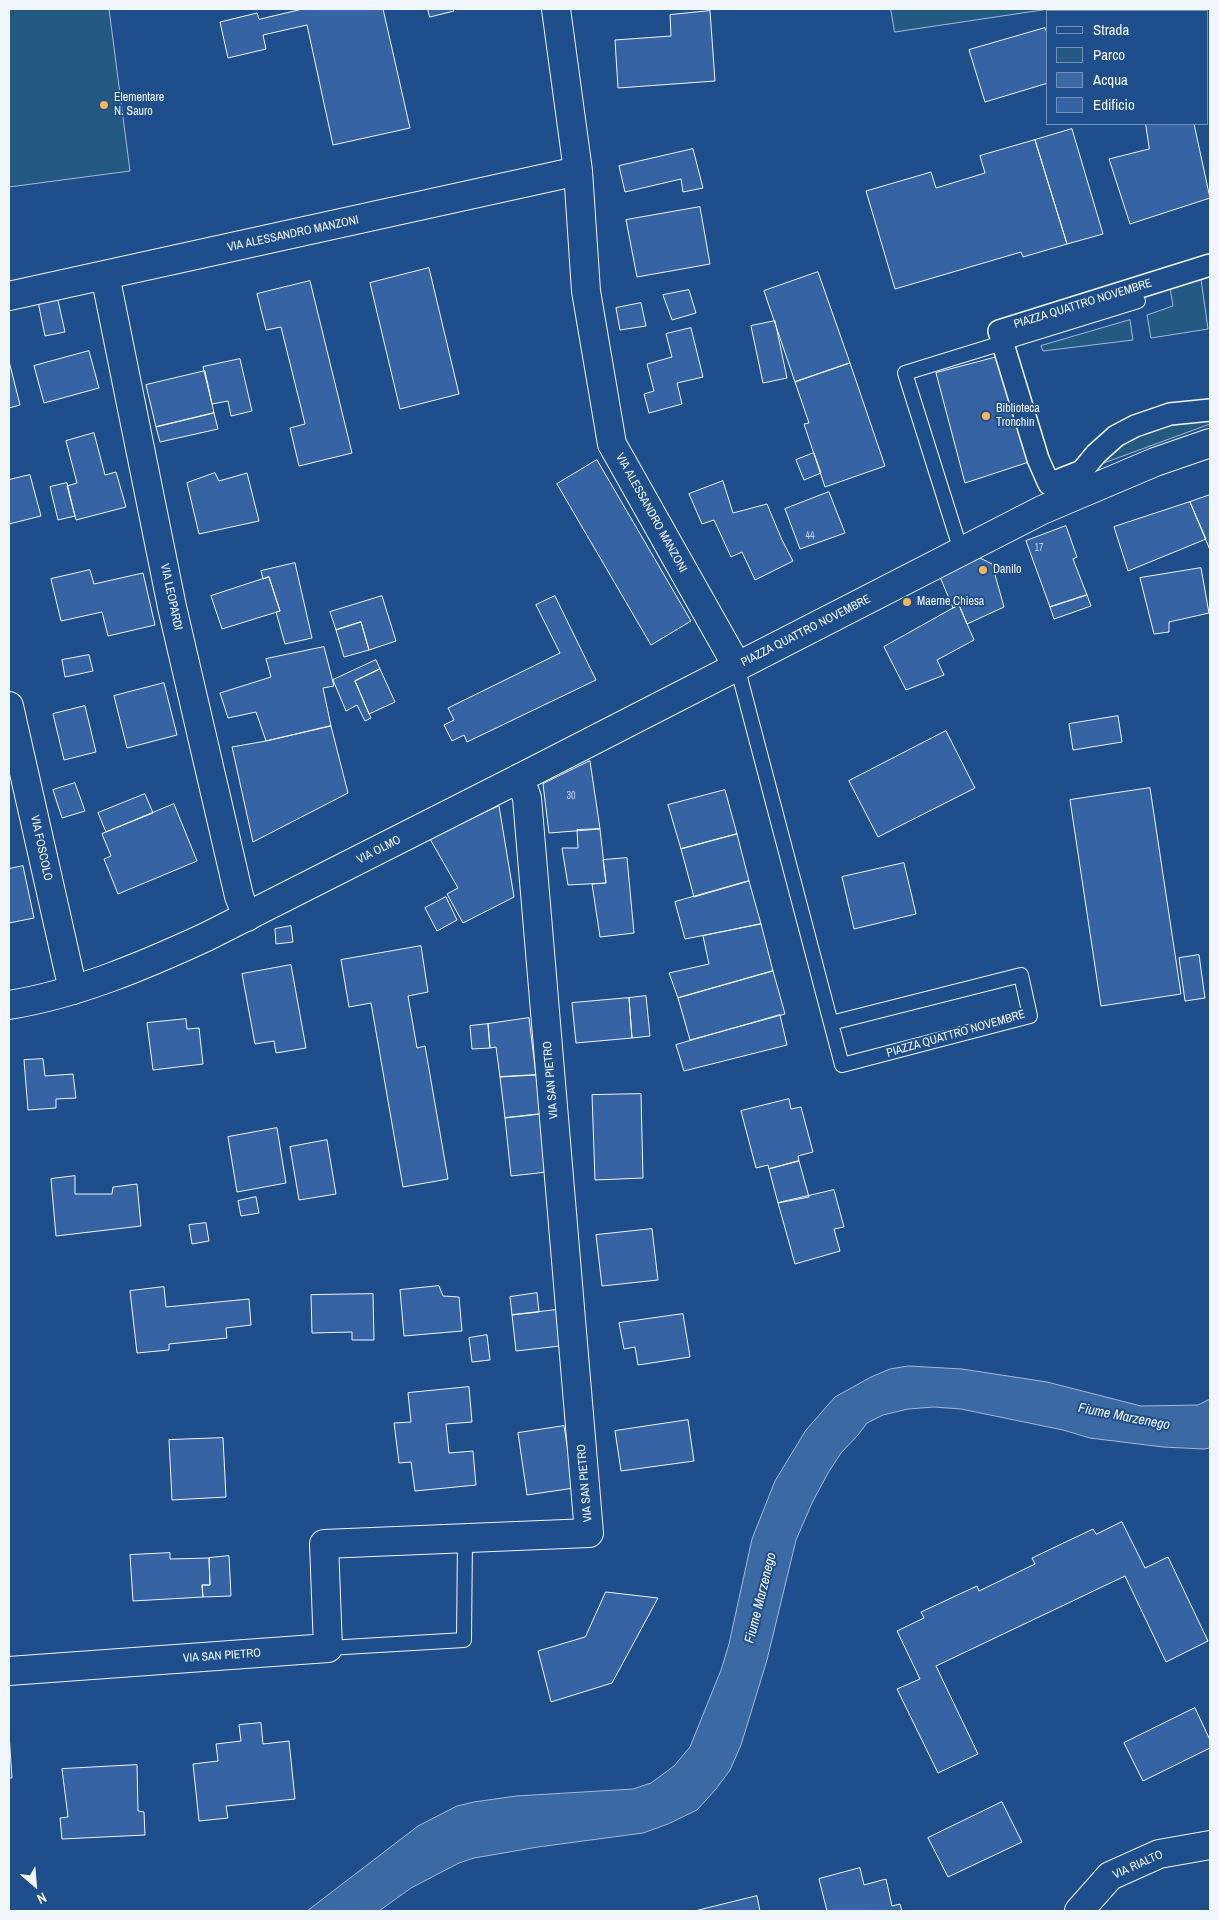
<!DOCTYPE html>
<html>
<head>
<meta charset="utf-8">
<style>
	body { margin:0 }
	#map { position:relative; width:1219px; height:1920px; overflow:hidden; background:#1f4e8c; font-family:"Archivo Narrow",sans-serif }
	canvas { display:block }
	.frame { position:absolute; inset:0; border:10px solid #f2f6ff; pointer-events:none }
	.legend { position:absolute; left:1046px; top:10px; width:162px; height:115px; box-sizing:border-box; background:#1f4e8c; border:1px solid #7391ba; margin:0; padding:6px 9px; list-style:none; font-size:15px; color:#f2f6ff }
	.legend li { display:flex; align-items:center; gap:10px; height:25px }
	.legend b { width:25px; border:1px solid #7391ba }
	.north { position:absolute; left:10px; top:1860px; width:50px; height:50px; -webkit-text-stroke:4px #1f4e8c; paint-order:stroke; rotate:153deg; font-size:14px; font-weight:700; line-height:20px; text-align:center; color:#f2f6ff }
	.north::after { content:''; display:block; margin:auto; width:18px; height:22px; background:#f2f6ff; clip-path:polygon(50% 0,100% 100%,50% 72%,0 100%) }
</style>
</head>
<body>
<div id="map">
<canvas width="1219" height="1920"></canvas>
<div class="frame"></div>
<ul class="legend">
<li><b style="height:6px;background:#1f4e8c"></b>Strada</li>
<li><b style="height:14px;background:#245a82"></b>Parco</li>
<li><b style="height:14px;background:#3b69a3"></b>Acqua</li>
<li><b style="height:14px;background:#3563a3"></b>Edificio</li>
</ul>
<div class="north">N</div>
</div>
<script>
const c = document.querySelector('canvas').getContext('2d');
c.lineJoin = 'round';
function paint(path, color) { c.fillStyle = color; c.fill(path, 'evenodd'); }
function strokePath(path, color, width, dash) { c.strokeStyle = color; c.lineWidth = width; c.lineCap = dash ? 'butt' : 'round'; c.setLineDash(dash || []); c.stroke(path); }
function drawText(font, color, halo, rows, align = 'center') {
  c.font = font + ' "Archivo Narrow",sans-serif'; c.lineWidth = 4; c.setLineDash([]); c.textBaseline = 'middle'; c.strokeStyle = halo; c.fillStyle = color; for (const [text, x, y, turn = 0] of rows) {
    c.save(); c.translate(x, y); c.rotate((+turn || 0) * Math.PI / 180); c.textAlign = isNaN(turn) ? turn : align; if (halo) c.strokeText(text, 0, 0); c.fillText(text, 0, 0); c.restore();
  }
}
const green = new Path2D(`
	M 9,9 L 109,9 L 130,171 L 9,187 Z
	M 891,9 L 1049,9 L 895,32 Z
	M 1201,279 L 1208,329 L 1151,338 L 1147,315 L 1173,306 L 1170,288 Z
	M 1130,320 L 1133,340 L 1043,351 L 1041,346 Z
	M 1210,410 L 1210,424 L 1082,471 L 1116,436 Z`);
paint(green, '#245a82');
strokePath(green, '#a8bbd7', 1);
const water = new Path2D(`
	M 909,1366 L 962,1369 L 1047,1382 L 1141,1406 L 1198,1405 L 1210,1399 L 1210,1448 L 1204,1449 L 1163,1447 L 1090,1438 L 1063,1430 L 961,1409 L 934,1407 L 908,1409 L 883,1415 L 867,1423 L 858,1435 L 841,1453 L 828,1473 L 812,1503 L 796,1540 L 767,1660 L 741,1745 L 730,1770 L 716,1789 L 697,1810 L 668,1824 L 643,1833 L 538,1847 L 474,1858 L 459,1863 L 411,1888 L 379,1911 L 307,1911 L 418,1826 L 457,1806 L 474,1802 L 516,1796 L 633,1789 L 651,1783 L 674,1766 L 690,1747 L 721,1670 L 729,1644 L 752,1539 L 775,1481 L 806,1430 L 835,1397 L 871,1377 L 890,1369 Z`);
paint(water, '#3b69a3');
strokePath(water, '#a8bbd7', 1);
const building = new Path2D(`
	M 303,9 L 383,9 L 410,128 L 333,145 L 307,25 L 263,35 L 266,49 L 228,58 L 220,22 L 257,13 L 259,19 Z
	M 428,9 L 453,9 L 454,11 L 430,17 Z
	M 1130,9 L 1179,9 L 1180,11 L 1130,11 Z
	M 710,11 L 715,81 L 618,88 L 615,40 L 671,36 L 670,15 Z
	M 1045,28 L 1048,36 L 1048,83 L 985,102 L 969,50 Z
	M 1146,124 L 1194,124 L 1210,198 L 1130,224 L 1109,159 L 1149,149 Z
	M 1072,129 L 1103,234 L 1067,244 L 1035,140 Z
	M 1035,140 L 1067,244 L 1023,257 L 1021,252 L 895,289 L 866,191 L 931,172 L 936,188 L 985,173 L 980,156 Z
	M 693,149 L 703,188 L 683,192 L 681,179 L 625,192 L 619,166 Z
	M 700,207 L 710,264 L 637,277 L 626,220 Z
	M 429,268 L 459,394 L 400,409 L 370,283 Z
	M 818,272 L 850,363 L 795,382 L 764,291 Z
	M 310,281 L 352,453 L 299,466 L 290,428 L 305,424 L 281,327 L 266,330 L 257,294 Z
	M 55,287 L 65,332 L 45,336 L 36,292 Z
	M 689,290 L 696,313 L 672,320 L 663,295 Z
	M 641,303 L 646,326 L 620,330 L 616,308 Z
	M 775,321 L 787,378 L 763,383 L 751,326 Z
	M 691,328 L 703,377 L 677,383 L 682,404 L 649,413 L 644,394 L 654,391 L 647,364 L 672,357 L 666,334 Z
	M 89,351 L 99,388 L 44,403 L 34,366 Z
	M 1005,355 L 1038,459 L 965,483 L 936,373 Z
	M 240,359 L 252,411 L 231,416 L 228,401 L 212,404 L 203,367 Z
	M 9,361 L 20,405 L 9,408 Z
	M 850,363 L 885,466 L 825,487 L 804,424 L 809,423 L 795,382 Z
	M 205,371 L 214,413 L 156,427 L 146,385 Z
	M 214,413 L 218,429 L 160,442 L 156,427 Z
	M 94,433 L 105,475 L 116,472 L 126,507 L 76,520 L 67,486 L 77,483 L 66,441 Z
	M 814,453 L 821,473 L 804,480 L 796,460 Z
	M 597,460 L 691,621 L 651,645 L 557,484 Z
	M 215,473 L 219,481 L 247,473 L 259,521 L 199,534 L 187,483 Z
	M 30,475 L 41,516 L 9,524 L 9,480 Z
	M 723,481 L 733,513 L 767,504 L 782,540 L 793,561 L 755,580 L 742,552 L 731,557 L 714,520 L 702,524 L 689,494 Z
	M 67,483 L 75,516 L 58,520 L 50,487 Z
	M 829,492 L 845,533 L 800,549 L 785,509 Z
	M 1210,495 L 1210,550 L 1190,502 Z
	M 1190,502 L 1206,539 L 1128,571 L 1114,527 Z
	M 1066,526 L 1077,557 L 1073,559 L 1087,595 L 1050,607 L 1026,541 Z
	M 980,558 L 992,564 L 1004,607 L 967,624 L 959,605 L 953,608 L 940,577 Z
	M 295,563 L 312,638 L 285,644 L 276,612 L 280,611 L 269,577 L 263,579 L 261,571 Z
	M 1201,568 L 1209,613 L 1169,622 L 1169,632 L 1154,634 L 1140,578 Z
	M 90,570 L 94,584 L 143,573 L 155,625 L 108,636 L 102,612 L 61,621 L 51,579 Z
	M 269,577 L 280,611 L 222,629 L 211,596 Z
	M 1087,595 L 1091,606 L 1054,619 L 1050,607 Z
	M 382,596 L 396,641 L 369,650 L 361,622 L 336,630 L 330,612 Z
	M 555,596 L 596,680 L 467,742 L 464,735 L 452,741 L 444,725 L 454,720 L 448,708 L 560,653 L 536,605 Z
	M 959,605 L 974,640 L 937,660 L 944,675 L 906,690 L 884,647 Z
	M 361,622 L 369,650 L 344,657 L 336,630 Z
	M 324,647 L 334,686 L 323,688 L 331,726 L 266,741 L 256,712 L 228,718 L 220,693 L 271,677 L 266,659 Z
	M 89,655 L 93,671 L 65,677 L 62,660 Z
	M 376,660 L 380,669 L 355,681 L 371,718 L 365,721 L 357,705 L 346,711 L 333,680 Z
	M 380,669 L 395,702 L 369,714 L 355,681 Z
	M 164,683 L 177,735 L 127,748 L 114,696 Z
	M 85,706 L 96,752 L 64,760 L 53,714 Z
	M 1118,716 L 1122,742 L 1073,750 L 1069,724 Z
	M 331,726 L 348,793 L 253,842 L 232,747 L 266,741 Z
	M 946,731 L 975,788 L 878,837 L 849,781 Z
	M 590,761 L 600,829 L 549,833 L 543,784 Z
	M 75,783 L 85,811 L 62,818 L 53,790 Z
	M 1150,788 L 1181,994 L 1101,1006 L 1070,800 Z
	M 725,790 L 737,834 L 681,849 L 668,805 Z
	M 145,794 L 153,813 L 106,832 L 98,813 Z
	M 174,804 L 197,861 L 118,894 L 104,859 L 111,856 L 102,834 Z
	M 499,806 L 514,897 L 463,923 L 447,894 L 458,888 L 430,839 Z
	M 600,829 L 606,883 L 568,885 L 562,848 L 578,848 L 577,830 Z
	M 737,834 L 749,881 L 694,897 L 681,849 Z
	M 627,858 L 634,933 L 600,937 L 592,884 L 606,883 L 603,860 Z
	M 904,863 L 916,914 L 854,929 L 842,877 Z
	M 23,866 L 34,918 L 9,923 L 9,869 Z
	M 749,881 L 761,924 L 685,939 L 675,902 Z
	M 446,897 L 457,920 L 437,931 L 425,908 Z
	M 761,924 L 773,971 L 678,998 L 669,973 L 709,964 L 703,936 Z
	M 291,926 L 293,942 L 276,944 L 275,929 Z
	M 421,946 L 428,992 L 408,996 L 417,1048 L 425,1046 L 448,1179 L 403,1187 L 371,1003 L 349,1007 L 341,960 Z
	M 1199,955 L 1205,998 L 1185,1001 L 1179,958 Z
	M 291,965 L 306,1048 L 276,1053 L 274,1041 L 255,1044 L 242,974 Z
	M 773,971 L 785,1014 L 690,1040 L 678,998 Z
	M 646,996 L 650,1036 L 632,1038 L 629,998 Z
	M 629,998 L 632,1038 L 576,1043 L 572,1003 Z
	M 780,1015 L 787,1045 L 684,1071 L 676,1045 Z
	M 529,1018 L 536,1075 L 500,1077 L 496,1047 L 490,1048 L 488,1024 Z
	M 186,1019 L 187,1029 L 199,1028 L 203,1064 L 153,1070 L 147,1023 Z
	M 488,1024 L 490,1048 L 472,1049 L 470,1026 Z
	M 43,1059 L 45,1076 L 73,1074 L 76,1098 L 56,1099 L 56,1108 L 28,1110 L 24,1060 Z
	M 536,1075 L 541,1114 L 505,1118 L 500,1077 Z
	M 641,1094 L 643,1178 L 595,1180 L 592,1095 Z
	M 789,1099 L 791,1109 L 801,1107 L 813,1152 L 798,1156 L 799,1161 L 769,1169 L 768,1165 L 756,1168 L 741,1111 Z
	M 541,1114 L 547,1172 L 511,1176 L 505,1118 Z
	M 277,1128 L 286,1183 L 237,1192 L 228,1137 Z
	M 327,1140 L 336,1194 L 299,1200 L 290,1147 Z
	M 799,1161 L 809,1197 L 778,1203 L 769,1169 Z
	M 75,1176 L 75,1194 L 112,1194 L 113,1187 L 137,1184 L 141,1226 L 56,1236 L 51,1179 Z
	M 834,1190 L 844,1227 L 834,1229 L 840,1251 L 795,1264 L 778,1203 Z
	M 256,1197 L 259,1213 L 241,1216 L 238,1201 Z
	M 206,1223 L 209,1241 L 192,1244 L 189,1225 Z
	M 652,1229 L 658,1280 L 602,1286 L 596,1235 Z
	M 439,1286 L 443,1296 L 459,1297 L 462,1331 L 404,1336 L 400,1290 Z
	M 164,1287 L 166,1307 L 249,1299 L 251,1325 L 226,1328 L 227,1338 L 169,1344 L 169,1350 L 137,1353 L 130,1291 Z
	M 537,1293 L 539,1312 L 512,1315 L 510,1297 Z
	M 373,1294 L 374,1340 L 352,1340 L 352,1332 L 312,1333 L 311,1295 Z
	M 556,1310 L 560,1346 L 516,1351 L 512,1315 Z
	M 683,1314 L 690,1357 L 638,1365 L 635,1347 L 624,1349 L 619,1323 Z
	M 487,1335 L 490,1360 L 472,1362 L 469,1338 Z
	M 469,1387 L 472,1422 L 446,1424 L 449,1453 L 473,1451 L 476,1485 L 415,1491 L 411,1462 L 399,1463 L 394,1423 L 411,1422 L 408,1393 Z
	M 688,1420 L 694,1461 L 621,1471 L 615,1431 Z
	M 564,1426 L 574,1488 L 527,1495 L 518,1433 Z
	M 223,1438 L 226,1497 L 172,1500 L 169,1440 Z
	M 1122,1522 L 1145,1568 L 1168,1557 L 1208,1641 L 1166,1662 L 1125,1576 L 936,1666 L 978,1754 L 938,1773 L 897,1689 L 920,1679 L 897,1631 L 924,1618 L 921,1612 L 977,1586 L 979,1591 L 1035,1564 L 1032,1558 L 1093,1529 L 1096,1534 Z
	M 170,1553 L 170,1559 L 209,1558 L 210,1585 L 202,1585 L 203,1597 L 133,1601 L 130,1555 Z
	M 229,1556 L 231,1596 L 203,1597 L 202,1585 L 210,1585 L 209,1558 Z
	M 606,1592 L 658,1598 L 612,1683 L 551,1702 L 538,1651 L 585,1637 Z
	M 1195,1708 L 1210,1740 L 1210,1748 L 1143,1781 L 1124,1743 Z
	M 261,1723 L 263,1744 L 289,1741 L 295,1799 L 226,1806 L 228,1818 L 199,1821 L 193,1764 L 218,1761 L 216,1744 L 241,1741 L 239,1725 Z
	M 9,1734 L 12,1778 L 9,1778 Z
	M 137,1765 L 138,1811 L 144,1812 L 145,1835 L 62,1839 L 60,1818 L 68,1817 L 62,1769 Z
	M 1002,1802 L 1022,1842 L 948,1877 L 928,1838 Z
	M 860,1868 L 864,1885 L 886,1879 L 892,1906 L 900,1904 L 902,1911 L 827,1911 L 819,1879 Z
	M 757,1896 L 760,1911 L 695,1911 Z`);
paint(building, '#3563a3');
strokePath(building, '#f2f6ff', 1);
const service = new Path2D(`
	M 961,551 L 905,373 L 1138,301
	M 737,666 L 842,1065 L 1030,1016 L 1021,975 L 831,1023
	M 328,1648 L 464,1640 L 465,1538`);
const pedestrian = new Path2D(`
	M 1210,265 L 999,331 L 1038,459 L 1049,484 L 1082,471 L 1096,454 L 1116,436 L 1135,426 L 1170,414 L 1210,410`);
const minor = new Path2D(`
	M 556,9 L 578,171 L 586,291 L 612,444 L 737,666
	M 105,275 L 172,607 L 239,896 L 247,917
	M 9,296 L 578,171
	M 9,706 L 73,990
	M 9,1671 L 328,1648 L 324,1544 L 589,1533 L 527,798 L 520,778
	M 1079,1911 L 1110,1876 L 1159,1854 L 1210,1845`);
const tertiary = new Path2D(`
	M 9,1005 C 77,994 143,966 206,937 L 520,778 L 1042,510 L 1155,462 L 1210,443`);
strokePath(service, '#f2f6ff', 16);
strokePath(pedestrian, '#f2f6ff', 24);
strokePath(minor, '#f2f6ff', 30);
strokePath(tertiary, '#f2f6ff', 30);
strokePath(service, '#1f4e8c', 14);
strokePath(pedestrian, '#1f4e8c', 21);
strokePath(minor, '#1f4e8c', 28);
strokePath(tertiary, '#1f4e8c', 28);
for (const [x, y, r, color] of [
	[104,105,5,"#ffb74d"],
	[986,416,5,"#ffb74d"],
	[983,570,5,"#ffb74d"],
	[907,602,5,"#ffb74d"]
]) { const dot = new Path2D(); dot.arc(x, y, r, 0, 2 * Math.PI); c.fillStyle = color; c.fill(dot); strokePath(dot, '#1f4e8c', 2); }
drawText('10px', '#c3d1e8', null, [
	["44",810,536],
	["17",1039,548],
	["30",571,796]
]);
drawText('12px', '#f2f6ff', '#1f4e8c', [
	["Elementare",114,98],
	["N. Sauro",114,112],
	["Biblioteca",996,409],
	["Tronchin",996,423],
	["Danilo",993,570],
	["Maerne Chiesa",917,602]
], 'left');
drawText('12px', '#f2f6ff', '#1f4e8c', [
	["VIA ALESSANDRO MANZONI",293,234,-12],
	["PIAZZA QUATTRO NOVEMBRE",1083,304,-17],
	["VIA ALESSANDRO MANZONI",651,513,61],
	["VIA LEOPARDI",171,597,78],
	["PIAZZA QUATTRO NOVEMBRE",806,631,-27],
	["VIA FOSCOLO",41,848,78],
	["VIA OLMO",379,850,-27],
	["PIAZZA QUATTRO NOVEMBRE",956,1034,-16],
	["VIA SAN PIETRO",551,1080,-95],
	["VIA SAN PIETRO",585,1483,-95],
	["VIA SAN PIETRO",222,1656,-4],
	["VIA RIALTO",1138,1865,-24]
]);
drawText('italic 14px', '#f2f6ff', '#1f4e8c', [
	["Fiume Marzenego",1124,1417,11],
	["Fiume Marzenego",761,1598,-76]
]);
</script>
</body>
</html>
